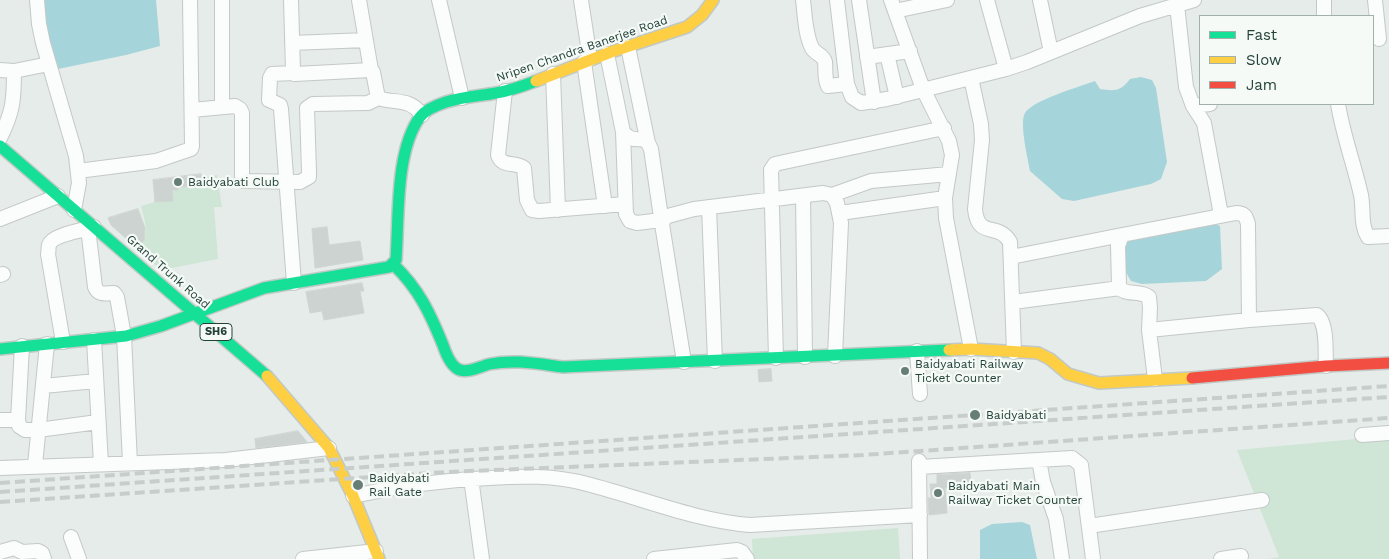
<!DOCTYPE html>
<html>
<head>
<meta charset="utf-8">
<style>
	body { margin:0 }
	#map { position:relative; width:1389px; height:559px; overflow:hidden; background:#e6ece9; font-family:"Work Sans",sans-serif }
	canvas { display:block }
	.legend { position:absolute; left:1199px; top:15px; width:175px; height:90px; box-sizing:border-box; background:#f5faf7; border:1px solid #a1b0ab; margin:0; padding:6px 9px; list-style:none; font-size:15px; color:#224139 }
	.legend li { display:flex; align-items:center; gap:10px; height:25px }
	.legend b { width:25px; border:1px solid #a1b0ab }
</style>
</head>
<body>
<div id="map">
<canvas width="1389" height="559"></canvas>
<ul class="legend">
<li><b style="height:6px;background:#16e098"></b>Fast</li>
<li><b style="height:6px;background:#ffcf43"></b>Slow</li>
<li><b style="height:6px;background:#f24e42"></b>Jam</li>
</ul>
</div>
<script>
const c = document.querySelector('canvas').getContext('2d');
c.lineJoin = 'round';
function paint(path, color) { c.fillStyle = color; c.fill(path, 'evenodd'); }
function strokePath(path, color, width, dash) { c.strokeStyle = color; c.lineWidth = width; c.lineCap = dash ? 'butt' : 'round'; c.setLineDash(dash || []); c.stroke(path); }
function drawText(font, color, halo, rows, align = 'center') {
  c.font = font + ' "Work Sans",sans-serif'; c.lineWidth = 4.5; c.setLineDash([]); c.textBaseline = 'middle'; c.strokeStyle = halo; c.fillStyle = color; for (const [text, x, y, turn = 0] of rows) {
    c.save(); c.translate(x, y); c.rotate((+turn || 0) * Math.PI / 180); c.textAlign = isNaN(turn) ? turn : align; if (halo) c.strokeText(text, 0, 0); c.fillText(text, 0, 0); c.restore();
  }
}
paint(new Path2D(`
	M 217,175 L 222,207 L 214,207 L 218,259 L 161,270 L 139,251 C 149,234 146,224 141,206 L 155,202 L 173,201 L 172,190 L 178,190 L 178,187 L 202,185 L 201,178 Z
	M 1389,436 L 1389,559 L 1268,559 L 1279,557 L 1237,450 Z
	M 898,528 L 900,559 L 753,559 L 752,539 Z`), '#cfe5d6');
paint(new Path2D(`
	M 41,0 L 156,0 L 160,46 L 126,55 L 58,69 L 41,29 Z
	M 1141,77 L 1152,80 L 1156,88 L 1167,162 L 1161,179 L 1151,184 L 1074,201 L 1062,199 L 1030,171 C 1028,159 1019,123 1025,113 C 1033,100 1079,87 1095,81 L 1100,89 C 1114,91 1120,92 1130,79 Z
	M 1208,221 L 1220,226 L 1222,269 L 1206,281 L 1142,284 L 1131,281 L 1121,264 L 1125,246 L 1131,235 Z
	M 1022,522 L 1030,525 L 1037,559 L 980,559 L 980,530 L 992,524 Z`), '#a6d4db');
const building = new Path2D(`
	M 201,174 L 202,185 L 178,187 L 178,190 L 172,190 L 173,201 L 155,202 L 153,180 Z
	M 138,209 L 145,228 L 144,240 L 138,249 L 111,225 L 108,218 Z
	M 327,227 L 329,245 L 360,241 L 363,260 L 315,268 L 312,229 Z
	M 362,283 L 364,291 L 360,291 L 364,313 L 324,320 L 322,311 L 310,313 L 306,292 Z
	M 771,369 L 772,381 L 759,382 L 758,370 Z
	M 298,431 L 307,442 L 256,448 L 255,439 Z
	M 970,473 L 971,482 L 957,484 L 957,487 L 945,488 L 947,513 L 929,515 L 928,498 L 931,498 L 930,484 L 937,484 L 937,475 Z`);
paint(building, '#cdd3d0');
strokePath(building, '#cfd5d2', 1);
const street = new Path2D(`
	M 37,0 L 39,24 L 43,43 L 76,156 L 79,183 L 74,210
	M 222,0 L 222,107
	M 291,0 L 293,70 L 295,74 L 371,70 L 373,72 L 378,98 C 395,104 409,97 422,115
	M 359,0 L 371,70
	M 439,0 L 462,98
	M 581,0 L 590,59
	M 803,0 C 805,15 805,34 812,48 C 815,54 823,54 825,62 C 826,70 824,78 828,86 L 847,84
	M 837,0 L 847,84 L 852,97 L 861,103 L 887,99 L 1006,69 L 1027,62 L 1140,16 L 1194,0
	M 859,0 L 874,102
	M 891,0 L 923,89 L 949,141 L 952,155 L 945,198 L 946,218 L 971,349
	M 987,0 L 1006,69
	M 1040,0 L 1051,52
	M 1375,0 L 1379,39
	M 1177,5 L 1186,87 L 1193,106 L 1204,123 L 1221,215
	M 895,11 L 947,0
	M 1324,16 L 1324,0
	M 292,43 L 366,40
	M 628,47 L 648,143
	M 607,54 L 623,132 C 629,139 633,140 643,139 L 648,143 L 651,149 L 662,224
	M 887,54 L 897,97
	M 867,57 L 910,51
	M 584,62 L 605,206
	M 0,70 L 14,71 L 49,64
	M 294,73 L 272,74 L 270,78 L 269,100 L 280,105 L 281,109 L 294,283
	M 553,74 L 558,210
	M 971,78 L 981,124 L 982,140 L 975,209 C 978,240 998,221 1010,242 L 1014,352
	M 505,91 L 498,155 C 502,168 515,161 524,168 L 527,200 L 532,210 L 539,211 L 625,204
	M 1338,104 C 1343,135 1354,164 1361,195 C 1364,210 1360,224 1368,237 L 1389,236
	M 1193,106 L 1210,104
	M 192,110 L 235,106 L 240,109 L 242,113 L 242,176 L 244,181 L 300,182 L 309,177 L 309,172 L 307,108 L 313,104 L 368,103 L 378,98
	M 623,132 L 626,214 L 630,221 L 637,223 L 661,220
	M 0,138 C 13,112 14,100 14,71
	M 78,171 L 156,161 L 191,149 L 192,146 L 190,0
	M 832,195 L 871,181 L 949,174
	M 803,196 L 805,357
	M 709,207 L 715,361
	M 840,213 L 945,198
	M 0,219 L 58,196
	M 88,228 L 95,287 C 99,296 105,293 114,293 L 117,297 L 124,336 L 130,463
	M 1011,257 L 1122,235
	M 0,275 L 3,274
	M 1013,302 L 1120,288
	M 1149,330 L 1249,320 L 1317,315 C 1328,324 1325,352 1326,366
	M 94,340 L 101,464
	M 63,342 L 48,254 C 49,251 48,248 49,245 C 52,235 83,230 94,227
	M 22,346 L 18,420 L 19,426 L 25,430 L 38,430 L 98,422
	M 917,351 L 920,394
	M 776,358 L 771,170 L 775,164 L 784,162 L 944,128
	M 684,362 L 662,224 L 664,219 L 668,216 L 694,209 L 823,193 L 832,195 L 837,203 L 841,223 L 835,356
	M 1155,379 L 1149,330 L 1150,308 L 1149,297 C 1139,289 1124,297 1119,286 L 1118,246 L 1122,235 L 1236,213 C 1244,213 1246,216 1248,224 L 1249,320
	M 43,386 L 96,381
	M 0,420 L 18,420
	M 1362,435 L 1389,433
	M 1039,460 L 1043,482 L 1056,519 L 1062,559
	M 919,461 L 920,559
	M 35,465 L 47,344
	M 919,467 L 1072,458 L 1081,465 L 1093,559
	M 0,468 L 226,460 L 329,448
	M 471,478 L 482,559
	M 353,496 C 398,486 442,480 489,478 C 521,476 555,475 587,484 C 642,498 693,520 750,525 L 920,515
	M 1089,526 L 1262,500
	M 71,537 L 79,559
	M 0,552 L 14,548 L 22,552 L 38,551 L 42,553 L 44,559
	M 303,559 L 376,551
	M 654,559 L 737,550 L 742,552 L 747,559
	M 1221,559 L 1241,556`);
const fast = new Path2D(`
	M 0,146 L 267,376
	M 393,264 C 419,289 430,313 443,345 C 446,354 451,367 460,370 C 469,373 481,366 490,364 C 514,359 539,364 563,367 L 949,350
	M 0,349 L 126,336 L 161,326 L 264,288 L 389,267 L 396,260 C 399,219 395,151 420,117 C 426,109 437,105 446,102 C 462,97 479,96 496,93 C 509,91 523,86 536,81`);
const slow = new Path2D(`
	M 536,81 L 611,52 L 687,27 L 702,15 L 713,0
	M 949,350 L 971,349 L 1038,353 L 1050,359 L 1068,374 L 1099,383 L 1192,378
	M 267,376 L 329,448 L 353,496 L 379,559`);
const jam = new Path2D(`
	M 1192,378 L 1326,366 L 1389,363`);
strokePath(street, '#c3c9c6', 16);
strokePath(fast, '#c1c9c6', 14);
strokePath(slow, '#c1c9c6', 14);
strokePath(jam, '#c1c9c6', 14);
strokePath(street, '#fbfcfc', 14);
strokePath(fast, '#16e098', 11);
strokePath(slow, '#ffcf43', 11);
strokePath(jam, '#f24e42', 11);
strokePath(new Path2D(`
	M 0,483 L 1389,386
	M 0,492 L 1389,397
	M 0,502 L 446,472 L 863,455 L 1389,418`), '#c7cdca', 4, [10, 5]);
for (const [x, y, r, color] of [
	[178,182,5,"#677d77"],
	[905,371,5,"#677d77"],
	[975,415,6,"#677d77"],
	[358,485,6,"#677d77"],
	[938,493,5,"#677d77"]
]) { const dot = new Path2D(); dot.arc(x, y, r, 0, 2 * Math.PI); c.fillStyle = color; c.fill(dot); strokePath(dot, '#f5faf7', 2); }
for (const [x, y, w] of [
	[216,332,32]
]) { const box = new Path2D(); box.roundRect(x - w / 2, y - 8.5, w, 17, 4); c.fillStyle = '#f5faf7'; c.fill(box); strokePath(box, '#224139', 1); }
drawText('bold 11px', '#224139', null, [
	["SH6",216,332]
]);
drawText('12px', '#224139', '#f5faf7', [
	["Nripen Chandra Banerjee Road",582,49,-19],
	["Grand Trunk Road",168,272,41]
]);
drawText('12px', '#224139', '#f5faf7', [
	["Baidyabati Club",188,182],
	["Baidyabati Railway",915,364],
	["Ticket Counter",915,378],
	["Baidyabati",986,415],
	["Baidyabati",369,478],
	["Rail Gate",369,492],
	["Baidyabati Main",948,486],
	["Railway Ticket Counter",948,500]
], 'left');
</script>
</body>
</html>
